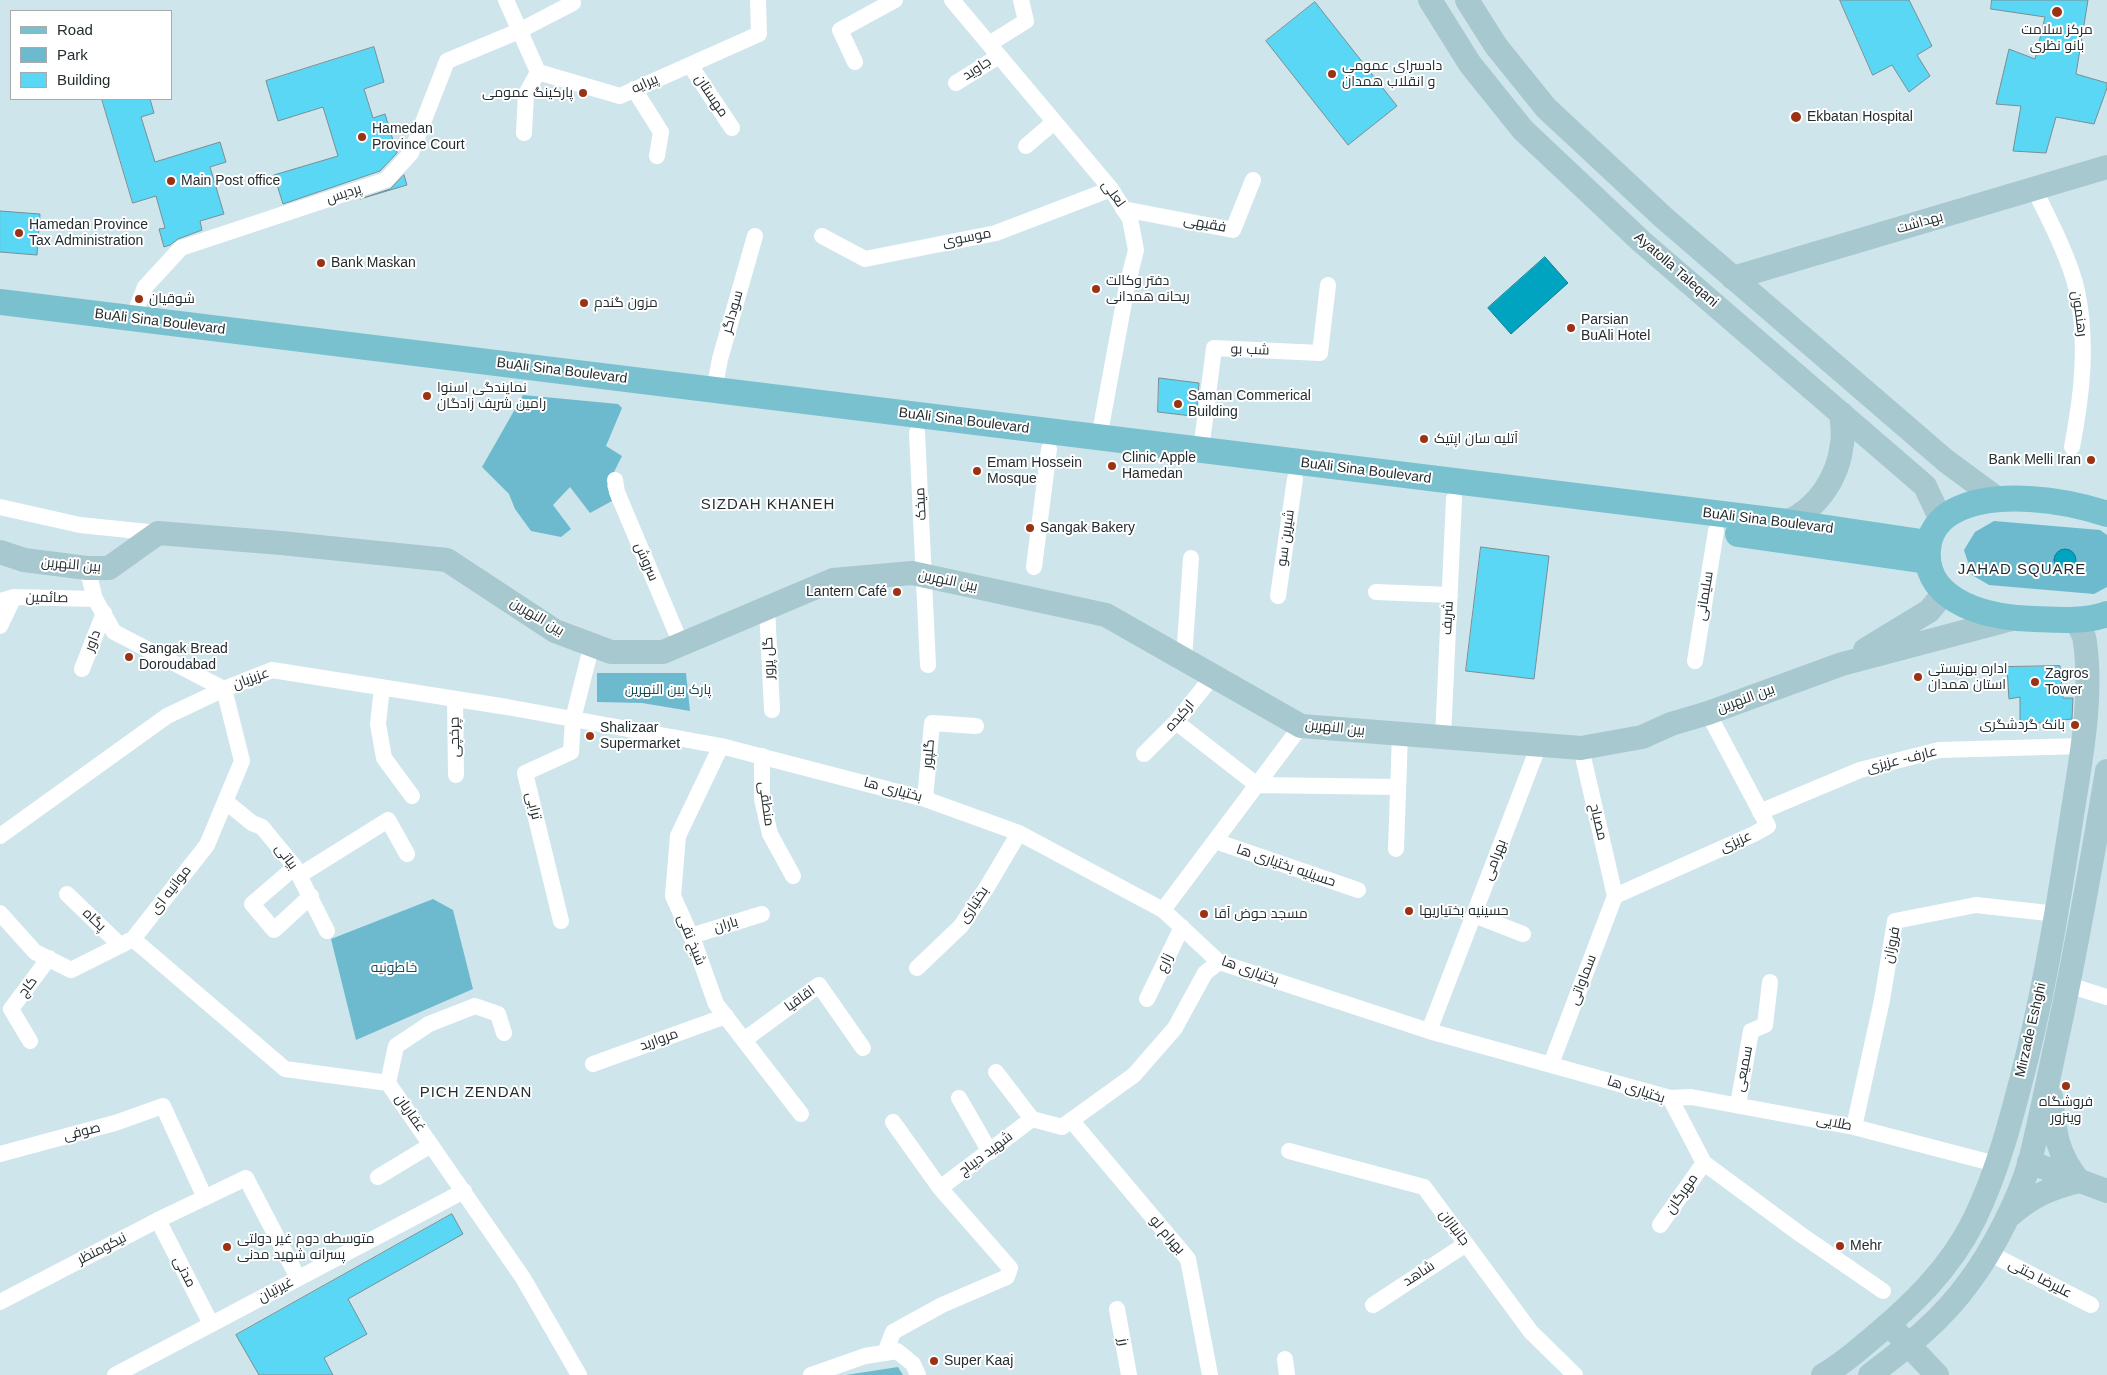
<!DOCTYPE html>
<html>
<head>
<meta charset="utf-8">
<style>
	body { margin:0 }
	#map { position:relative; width:2107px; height:1375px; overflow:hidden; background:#cee5ec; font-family:Arial,sans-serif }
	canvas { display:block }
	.legend { position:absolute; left:10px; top:10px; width:162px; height:90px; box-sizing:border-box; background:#fff; border:1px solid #a7abac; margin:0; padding:6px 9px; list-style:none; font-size:15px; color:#242d30 }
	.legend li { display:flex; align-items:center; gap:10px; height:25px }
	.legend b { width:25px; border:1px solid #a7abac }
</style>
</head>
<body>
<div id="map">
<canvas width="2107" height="1375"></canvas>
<ul class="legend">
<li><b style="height:6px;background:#7ac1d0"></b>Road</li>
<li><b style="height:14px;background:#6dbace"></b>Park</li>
<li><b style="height:14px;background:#59d7f4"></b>Building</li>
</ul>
</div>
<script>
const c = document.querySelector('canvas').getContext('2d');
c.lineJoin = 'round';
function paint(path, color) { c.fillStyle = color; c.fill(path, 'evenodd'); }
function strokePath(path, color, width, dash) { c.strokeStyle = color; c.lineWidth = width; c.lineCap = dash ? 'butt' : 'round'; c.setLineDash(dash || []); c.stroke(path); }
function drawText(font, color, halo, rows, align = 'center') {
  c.font = font + ' Arial,Cairo,sans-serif'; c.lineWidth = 4; c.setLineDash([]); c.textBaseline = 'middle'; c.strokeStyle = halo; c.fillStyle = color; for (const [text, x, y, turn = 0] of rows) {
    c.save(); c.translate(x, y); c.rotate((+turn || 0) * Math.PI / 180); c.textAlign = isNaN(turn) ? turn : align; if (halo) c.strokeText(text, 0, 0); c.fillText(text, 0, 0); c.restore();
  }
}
paint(new Path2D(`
	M 523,395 L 618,404 L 622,408 L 606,446 L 622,456 L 607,486 L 612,501 L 590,513 L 570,487 L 553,505 L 571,529 L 561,537 L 531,531 L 515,509 L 509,494 L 482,467 Z
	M 1994,521 L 2100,530 L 2107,535 L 2107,587 L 2094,594 L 1989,585 L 1972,575 L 1964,550 L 1975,532 Z
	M 597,673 L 686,673 L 690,711 L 642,703 L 597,702 Z
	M 433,899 L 453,910 L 473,989 L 356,1040 L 331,939 Z
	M 898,1367 L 903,1375 L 846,1375 Z`), '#6dbace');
const water = new Path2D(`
	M 1545,257 L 1568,283 L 1511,334 L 1488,308 Z
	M2054 560a11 11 0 1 1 22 0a11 11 0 1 1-22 0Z`);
paint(water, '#00a3c0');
strokePath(water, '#0b8095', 1);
const building = new Path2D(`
	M 1840,0 L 1909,0 L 1932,46 L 1917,55 L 1930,76 L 1909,92 L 1892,65 L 1873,75 Z
	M 1992,0 L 2088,0 L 2076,74 L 2107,83 L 2107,88 L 2094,124 L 2056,117 L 2046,153 L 2013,151 L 2021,106 L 1996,104 L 2009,49 L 2035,59 L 2045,17 L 1991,9 Z
	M 1315,2 L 1397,106 L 1348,145 L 1266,41 Z
	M 374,47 L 384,82 L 364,89 L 373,118 L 385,114 L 397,153 L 380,171 L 283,204 L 274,175 L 338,156 L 323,107 L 278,121 L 266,81 Z
	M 102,99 L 150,99 L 154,113 L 141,117 L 155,162 L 220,142 L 226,162 L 210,167 L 224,214 L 200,221 L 202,230 L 178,239 L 170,245 L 164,247 L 159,229 L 165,228 L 156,196 L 133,203 Z
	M 404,175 L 407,185 L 360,199 L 390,189 Z
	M 0,211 L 40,214 L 37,255 L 0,252 Z
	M 1159,378 L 1199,383 L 1197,406 L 1192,416 L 1158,412 Z
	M 1481,547 L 1549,556 L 1534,679 L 1466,671 Z
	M 2060,666 L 2063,698 L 2073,698 L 2072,719 L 2020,725 L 2020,697 L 2009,699 L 2007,667 Z
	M 452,1214 L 463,1234 L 348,1299 L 367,1334 L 324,1358 L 333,1375 L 259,1375 L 236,1335 Z`);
paint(building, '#59d7f4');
strokePath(building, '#798e94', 1);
strokePath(new Path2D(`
	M 506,0 L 538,72 L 620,96 L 759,34 L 758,0
	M 952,0 L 1111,189 L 1130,219 L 1136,250 L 1127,286 L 1099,438
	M 989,44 L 1026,21 L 1021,0
	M 855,62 L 840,30 L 895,0
	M 690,65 L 732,128
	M 956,83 L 999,56
	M 634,89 L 661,132 L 657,156
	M 524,133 L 526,94 L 538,72
	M 1026,146 L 1054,122
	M 2034,189 C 2049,219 2070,259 2077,291 C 2088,343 2082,395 2072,447
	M 1123,209 L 1233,230 L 1253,180
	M 822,236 L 865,259 L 996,233 L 1111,189
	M 133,318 L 145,287 L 181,248 L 386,180 L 411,153 L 447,61 L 519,31 L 573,3
	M 714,390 L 720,359 L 755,236
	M 917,433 L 928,665
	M 1201,450 L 1214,348 L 1320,353 L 1328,285
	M 615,480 L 617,492 L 681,644
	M 0,507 L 80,525 L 158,533
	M 1034,567 L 1049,449
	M 1376,592 L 1450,595
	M 1278,596 L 1295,479
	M 0,601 L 14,597 L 95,599
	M 767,607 L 772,710
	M 0,626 L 14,597
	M 1184,659 L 1191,558
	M 1695,661 L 1716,531
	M 82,669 L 104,613
	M 382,687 L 378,724 L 384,758 L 412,796
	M 455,699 L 456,775
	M 1176,722 L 1257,785 L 1398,787
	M 1443,737 L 1454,499
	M 721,746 L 678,836 L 673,896 L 695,945 L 716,1004 L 801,1114
	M 1581,748 L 1615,896
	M 1144,754 L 1176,722 L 1213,676
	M 762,756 L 762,799 L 770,834 L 793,876
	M 925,799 L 932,723 L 976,726
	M 225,801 L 252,823 L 262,827 L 295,867 L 327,931
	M 1760,812 L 1860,770 L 1939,750 L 2083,746
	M 0,836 L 167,716 L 224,689 L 272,670 L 507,707 L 721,746 L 925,799 L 1019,833 L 1163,910 L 1219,962 L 1429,1031 L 1670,1098 L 1691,1097 L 1854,1127 L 1996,1164
	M 1215,841 L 1358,890
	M 1396,849 L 1400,734
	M 295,867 L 252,904 L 274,930 L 311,896
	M 300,875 L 388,820 L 407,854
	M 67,894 L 120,945
	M 1615,896 L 1754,834 L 1768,826 L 1708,713
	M 1163,910 L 1301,726
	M 0,913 L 35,952 L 71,970 L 133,939 L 207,845 L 242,761 L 224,689 L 114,632 L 95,599 L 87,568
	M 1474,915 L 1523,934
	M 561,921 L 525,773 L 571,752 L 573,719 L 592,644
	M 691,936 L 762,914
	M 133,939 L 285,1069 L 388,1083 L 523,1278 L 579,1375
	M 917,968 L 961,926 L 987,887 L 1019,833
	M 2068,985 L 2107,997
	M 1147,999 L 1182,927
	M 1429,1031 L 1539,745
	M 744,1040 L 819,985 L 863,1048
	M 30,1041 L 11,1009 L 49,958
	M 593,1064 L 726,1016
	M 1551,1064 L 1615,896
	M 996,1072 L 1032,1119
	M 388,1083 L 396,1046 L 429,1024 L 475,1006 L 498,1014 L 504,1033
	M 959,1098 L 990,1152
	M 1670,1098 L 1704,1163 L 1800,1234 L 1883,1291
	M 1738,1105 L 1751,1031 L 1765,1025 L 1770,982
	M 1071,1120 L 1188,1259 L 1210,1375
	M 893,1122 L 940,1188
	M 1854,1127 L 1882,1000 L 1895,921 L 1976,905 L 2057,914
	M 1289,1151 L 1424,1187 L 1531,1332 L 1575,1375
	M 0,1154 L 115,1123 L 163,1106 L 205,1198
	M 378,1177 L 431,1145
	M 158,1220 L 211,1324
	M 1660,1225 L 1704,1163
	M 1989,1253 L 2091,1305
	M 0,1302 L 158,1220 L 246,1178 L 298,1278
	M 1373,1305 L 1466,1244
	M 1117,1309 L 1129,1375
	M 885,1353 L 893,1332 L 942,1305 L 1007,1277 L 1010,1268 L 940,1188 L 1032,1119 L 1062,1127 L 1134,1075 L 1175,1028 L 1205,973 L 1219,962
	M 1285,1359 L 1287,1375
	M 115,1375 L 464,1191
	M 811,1375 L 865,1356 L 897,1351 L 913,1364 L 918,1375`), '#fff', 16);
strokePath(new Path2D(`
	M 1430,0 L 1470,64 L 1523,130 L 1642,242 L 1925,486 L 1941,520
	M 1467,0 L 1496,46 L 1546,108 L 1664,218 L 1946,461 L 1999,500
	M 1733,278 L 2107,167
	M 1787,522 C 1818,508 1838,478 1842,444 C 1844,434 1842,423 1841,413
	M 0,552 L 24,560 L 87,568 L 109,568 L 158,533 L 281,543 L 447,560 L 555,631 L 611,652 L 663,652 L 833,580 L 912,573 L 1106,615 L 1301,726 L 1581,748 L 1642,737 L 1671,724 L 1708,713 L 1842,664 L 2012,619
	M 1865,650 L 1929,611 L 1945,592
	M 2029,1162 L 2107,1191
	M 2008,1217 C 2031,1197 2049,1188 2079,1181 C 2056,1152 2055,1133 2051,1097
	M 1898,1334 L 1937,1375
	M 1823,1375 C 1840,1366 1856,1352 1870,1340 C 1911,1306 1950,1269 1974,1220 C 1999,1169 2013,1112 2027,1057 C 2046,980 2059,900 2071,822 C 2080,763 2093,701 2085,642 C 2084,633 2080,627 2074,620
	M 1870,1375 C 1907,1347 1942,1320 1969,1282 C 1992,1252 2020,1197 2030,1161 C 2040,1121 2048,1080 2057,1039 C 2076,950 2092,861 2107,771`), '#a8c8cf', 24);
strokePath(new Path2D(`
	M 0,302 L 1787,522 L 1928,543
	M 2107,514 C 2065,500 1995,489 1954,511 C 1939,519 1929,533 1928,550 C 1923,604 1994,619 2035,619 C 2059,620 2084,622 2107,614
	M 1738,534 L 1927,561`), '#7ac1d0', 26);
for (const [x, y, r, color] of [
	[2057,12,6,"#9a3213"],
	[1332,74,5,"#9a3213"],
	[583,93,5,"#9a3213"],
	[1796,117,6,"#9a3213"],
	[362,137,5,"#9a3213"],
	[171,181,5,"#9a3213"],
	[19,233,5,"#9a3213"],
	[321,263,5,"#9a3213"],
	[1096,289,5,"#9a3213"],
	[139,299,5,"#9a3213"],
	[584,303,5,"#9a3213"],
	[1571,328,5,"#9a3213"],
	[427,396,5,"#9a3213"],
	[1178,404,5,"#9a3213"],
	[1424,439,5,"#9a3213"],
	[2091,460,5,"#9a3213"],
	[1112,466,5,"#9a3213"],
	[977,471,5,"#9a3213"],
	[1030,528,5,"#9a3213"],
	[897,592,5,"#9a3213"],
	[129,657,5,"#9a3213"],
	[1918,677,5,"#9a3213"],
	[2035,682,5,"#9a3213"],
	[2075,725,5,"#9a3213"],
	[590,736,5,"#9a3213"],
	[1409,911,5,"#9a3213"],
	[1204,914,5,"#9a3213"],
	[2066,1086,5,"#9a3213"],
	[1840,1246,5,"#9a3213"],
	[227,1247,5,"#9a3213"],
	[934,1361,5,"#9a3213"]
]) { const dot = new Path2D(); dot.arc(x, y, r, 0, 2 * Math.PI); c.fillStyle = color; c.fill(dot); strokePath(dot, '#fff', 2); }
drawText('14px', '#242d30', '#fff', [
	["مرکز سلامت",2057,30,"center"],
	["بانو نظری",2057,46,"center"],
	["دادسرای عمومی",1342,66],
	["و انقلاب همدان",1342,82],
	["پارکینگ عمومی",573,93,"right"],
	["Ekbatan Hospital",1807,117],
	["Hamedan",372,129],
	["Province Court",372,145],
	["Main Post office",181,181],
	["Hamedan Province",29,225],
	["Tax Administration",29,241],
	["Bank Maskan",331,263],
	["دفتر وکالت",1106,281],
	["ریحانه همدانی",1106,297],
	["شوقیان",149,299],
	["مزون گندم",594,303],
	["Parsian",1581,320],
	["BuAli Hotel",1581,336],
	["نمایندگی اسنوا",437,388],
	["رامین شریف زادگان",437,404],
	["Saman Commerical",1188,396],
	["Building",1188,412],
	["آتلیه سان اپتیک",1434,439],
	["Clinic Apple",1122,458],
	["Hamedan",1122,474],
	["Bank Melli Iran",2081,460,"right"],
	["Emam Hossein",987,463],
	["Mosque",987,479],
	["Sangak Bakery",1040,528],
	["Lantern Café",887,592,"right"],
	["Sangak Bread",139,649],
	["Doroudabad",139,665],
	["اداره بهزیستی",1928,669],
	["استان همدان",1928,685],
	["Zagros",2045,674],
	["Tower",2045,690],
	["بانک گردشگری",2065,725,"right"],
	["Shalizaar",600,728],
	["Supermarket",600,744],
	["حسینیه بختیاریها",1419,911],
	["مسجد حوض آقا",1214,914],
	["فروشگاه",2066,1102,"center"],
	["وینزور",2066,1118,"center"],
	["متوسطه دوم غیر دولتی",237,1239],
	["پسرانه شهید مدنی",237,1255],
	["Mehr",1850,1246],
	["Super Kaaj",944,1361]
], 'left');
drawText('14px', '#242d30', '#fff', [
	["جاوید",977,69,-33],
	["پیرایه",645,84,-24],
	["مهستان",711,96,56],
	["پردیس",344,194,-18],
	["لعلی",1113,194,54],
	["بهداشت",1920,223,-16],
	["فقیهی",1205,224,11],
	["موسوی",967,238,-11],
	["Ayatolla Taleqani",1676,270,41],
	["سوداگر",733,312,-74],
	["رهنمون",2079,314,82],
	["BuAli Sina Boulevard",160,322,7],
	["شب بو",1250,350,2],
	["BuAli Sina Boulevard",562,371,7],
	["BuAli Sina Boulevard",964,421,7],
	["BuAli Sina Boulevard",1366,471,7],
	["میخک",921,504,-93],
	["BuAli Sina Boulevard",1768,521,7],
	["شیرین سو",1286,538,-82],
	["سروش",646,562,67],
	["بین النهرین",71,565,5],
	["بین النهرین",948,581,12],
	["سلیمانی",1705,596,-81],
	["صائمین",47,598,1],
	["بین النهرین",537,617,31],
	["شریف",1448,618,-87],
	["داور",93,641,-69],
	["گل پرور",769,658,-92],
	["عزیزیان",251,679,-20],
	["بین النهرین",1746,699,-20],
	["ارکیده",1180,716,-49],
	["بین النهرین",1335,728,6],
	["چرخچی",455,737,-91],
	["گلپور",929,754,-85],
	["عارف- عزیزی",1902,760,-14],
	["بختیاری ها",893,790,15],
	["منطقی",766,804,82],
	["ترابی",533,806,76],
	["مصباح",1598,822,77],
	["عزیزی",1736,842,-24],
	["بیاتی",286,857,53],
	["بهرامی",1495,860,-69],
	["حسینیه بختیاری ها",1286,866,19],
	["موانیه ای",171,890,-52],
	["بختیاری",974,905,-56],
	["پگاه",94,920,44],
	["باران",726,925,-17],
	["شیخ نقی",691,940,68],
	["فروزان",1892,945,-78],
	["زارع",1165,963,-65],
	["بختیاری ها",1250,971,20],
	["سماواتی",1583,980,-69],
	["کاج",28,987,-53],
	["اقاقیا",800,999,-36],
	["Mirzade Eshghi",2031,1030,-77],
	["مروارید",659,1040,-20],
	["سمیعی",1744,1069,-79],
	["بختیاری ها",1636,1090,18],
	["غفاریان",410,1113,55],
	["طلایی",1834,1123,11],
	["صوفی",82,1132,-14],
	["شهید دیباج",986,1154,-37],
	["مهرگان",1682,1194,-55],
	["جانبازان",1454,1228,53],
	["بهرام لو",1167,1235,49],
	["نیکومنظر",102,1249,-27],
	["مدنی",184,1272,63],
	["شاهد",1419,1274,-33],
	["علیرضا جنتی",2040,1279,27],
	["غیرتیان",276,1290,-28],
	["رز",1123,1342,80]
]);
drawText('14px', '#164c59', '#fff', [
	["پارک بین النهرین",668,690],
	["خاطونیه",394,968]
]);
c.letterSpacing = '1px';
drawText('15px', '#242d30', '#fff', [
	["SIZDAH KHANEH",768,505],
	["JAHAD SQUARE",2022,570],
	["PICH ZENDAN",476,1093]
]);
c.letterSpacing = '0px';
</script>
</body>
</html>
